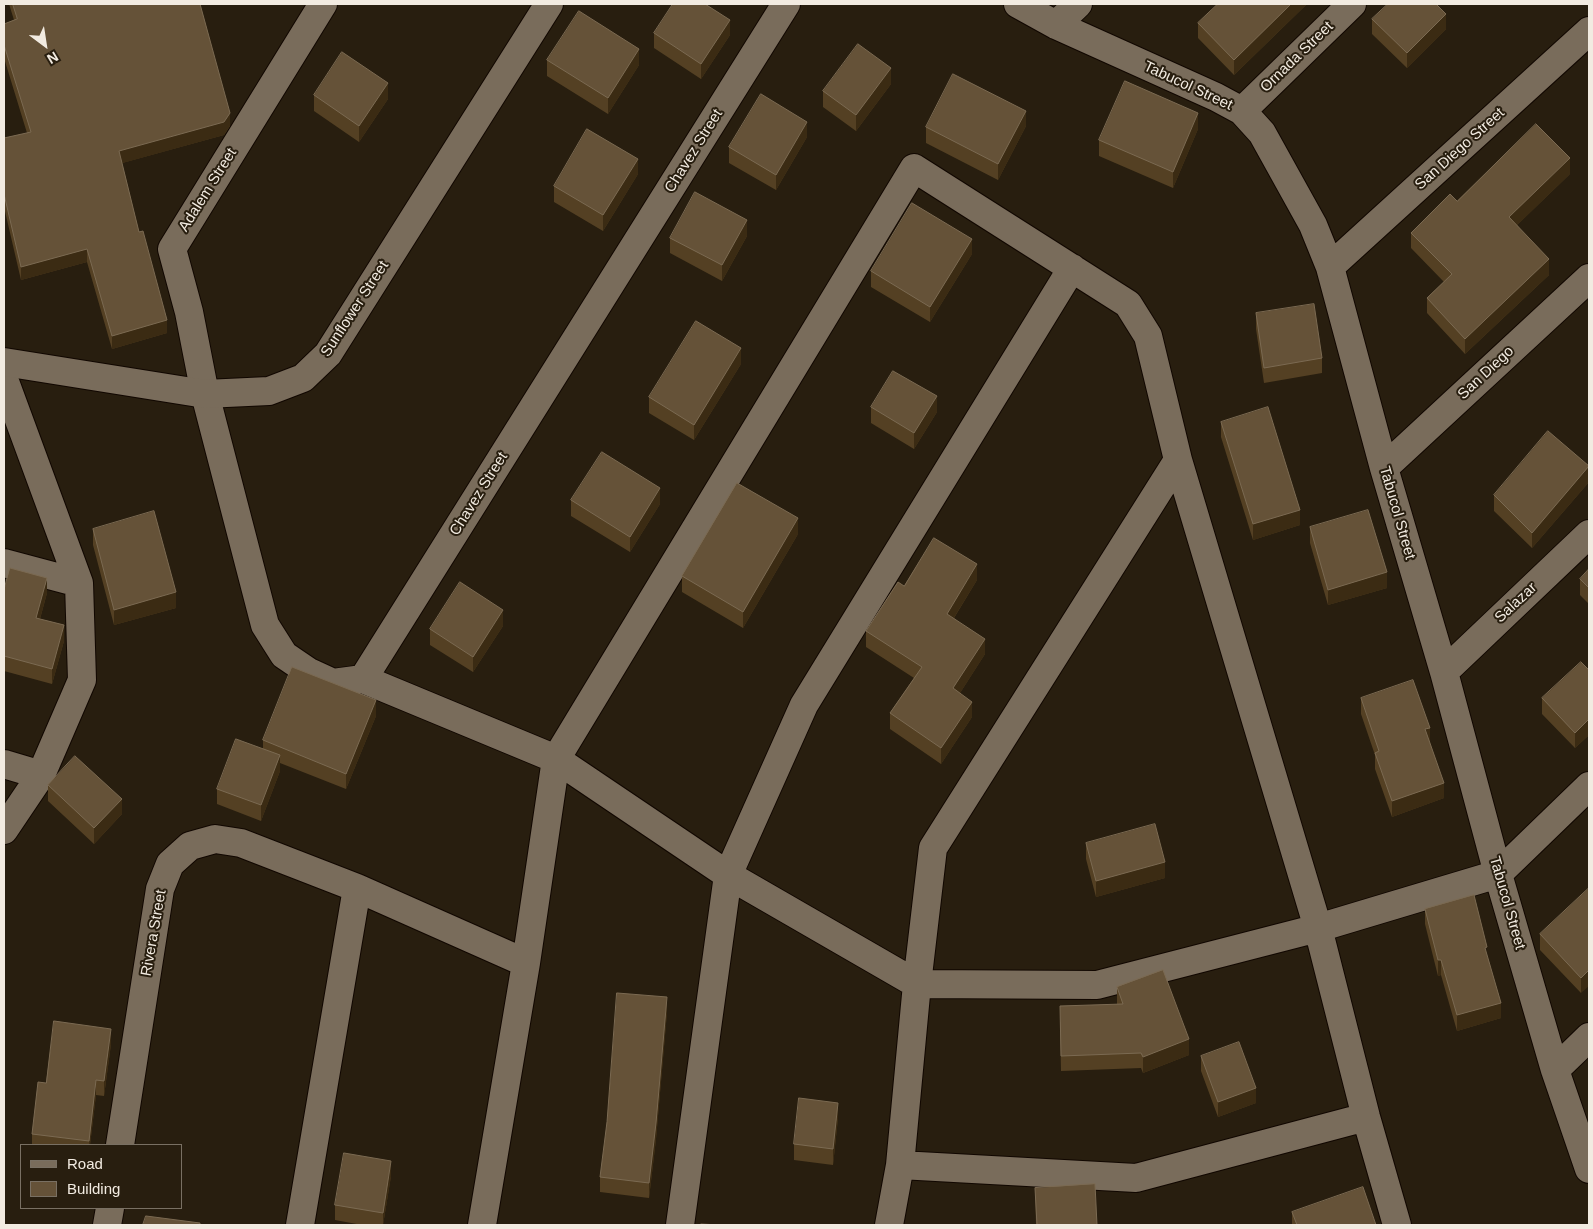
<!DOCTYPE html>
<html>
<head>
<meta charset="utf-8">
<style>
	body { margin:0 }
	#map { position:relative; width:1593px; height:1229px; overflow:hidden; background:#281e0f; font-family:Helvetica,sans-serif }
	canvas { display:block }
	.frame { position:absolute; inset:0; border:5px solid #f2ebe1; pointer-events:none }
	.legend { position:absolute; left:20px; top:1144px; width:162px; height:65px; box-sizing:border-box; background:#281e0f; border:1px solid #797063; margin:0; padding:6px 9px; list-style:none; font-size:15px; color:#f2ebe1 }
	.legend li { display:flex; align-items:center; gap:10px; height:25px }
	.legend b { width:25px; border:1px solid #797063 }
	.north { position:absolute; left:20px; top:20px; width:50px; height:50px; -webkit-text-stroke:4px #281e0f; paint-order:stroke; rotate:149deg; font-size:14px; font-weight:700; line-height:20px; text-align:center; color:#f2ebe1 }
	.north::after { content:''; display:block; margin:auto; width:18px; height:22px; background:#f2ebe1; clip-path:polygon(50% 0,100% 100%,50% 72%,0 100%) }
</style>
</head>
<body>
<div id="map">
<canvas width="1593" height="1229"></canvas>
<div class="frame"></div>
<ul class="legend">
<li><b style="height:6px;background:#796c5b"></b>Road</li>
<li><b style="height:14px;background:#655238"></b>Building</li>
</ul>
<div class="north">N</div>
</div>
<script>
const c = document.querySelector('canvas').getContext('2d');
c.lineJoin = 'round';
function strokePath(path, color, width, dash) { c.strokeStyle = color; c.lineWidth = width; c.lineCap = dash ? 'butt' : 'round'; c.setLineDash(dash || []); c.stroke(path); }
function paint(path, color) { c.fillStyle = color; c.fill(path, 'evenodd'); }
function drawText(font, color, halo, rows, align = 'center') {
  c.font = font + ' Helvetica,sans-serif'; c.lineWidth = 4; c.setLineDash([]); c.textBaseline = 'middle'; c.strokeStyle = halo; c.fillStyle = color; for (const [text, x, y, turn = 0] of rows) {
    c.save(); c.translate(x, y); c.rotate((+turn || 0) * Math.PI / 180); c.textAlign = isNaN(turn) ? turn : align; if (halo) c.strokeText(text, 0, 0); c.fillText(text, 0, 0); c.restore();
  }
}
const minor = new Path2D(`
	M 323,4 L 172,249 L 189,312 L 205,394 L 265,625 L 284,655 L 309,672 L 333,683 L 363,679 L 786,4
	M 1018,4 L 1056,25 L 1216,97 L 1242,111 L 1262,133 L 1313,225 L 1330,267 L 1384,468 L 1444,672 L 1498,874 L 1555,1070 L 1589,1169
	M 1056,25 L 1078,4
	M 1242,111 L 1352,4
	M 1330,267 L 1589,31
	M 4,379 L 79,583 L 82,680 L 41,775 L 4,830
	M 1384,468 L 1589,278
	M 4,563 L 79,583
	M 1444,672 L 1589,534
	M 363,679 L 556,759 L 728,875 L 917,984 L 1097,985 L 1318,928 L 1498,874 L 1589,786
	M 4,764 L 41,775
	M 1555,1070 L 1589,1037
	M 120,1145 L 160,889 L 170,864 L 190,846 L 215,839 L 241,843 L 357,888 L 526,963
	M 900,1165 L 1136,1178 L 1366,1117
	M 107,1225 L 110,1208
	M 300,1225 L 357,888
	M 482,1225 L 526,963 L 556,759 L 914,168 L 1128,304 L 1148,336 L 1178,460 L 1318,928 L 1366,1117 L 1397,1225
	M 680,1225 L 728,875 L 804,705 L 1072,268
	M 889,1225 L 900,1165 L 917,984 L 933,848 L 1178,460`);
const secondary = new Path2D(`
	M 4,362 L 205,394 L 269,391 L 303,378 L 328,354 L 549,4`);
strokePath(minor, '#110700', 30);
strokePath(secondary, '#110700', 30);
strokePath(minor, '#796c5b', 28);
strokePath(secondary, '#796c5b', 28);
paint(new Path2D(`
	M 9,4 L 200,4 L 230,126 L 224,135 L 122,163 L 139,232 L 167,333 L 112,349 L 87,262 L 21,280 L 4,207 L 4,138 L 27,133 L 4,58 L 4,24 L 14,20 Z
	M 1218,4 L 1307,4 L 1234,75 L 1198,38 L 1198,23 Z
	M 1372,19 L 1446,29 L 1407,68 L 1372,34 Z
	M 654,33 L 730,35 L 701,79 L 654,48 Z
	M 547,60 L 639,65 L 608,114 L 547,76 Z
	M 891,84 L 856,131 L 823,107 L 823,91 Z
	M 314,95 L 388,99 L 359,142 L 314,111 Z
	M 1026,126 L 998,180 L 926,143 L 926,127 Z
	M 1198,129 L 1173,188 L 1099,156 L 1099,140 Z
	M 807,137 L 776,190 L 729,163 L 729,147 Z
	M 638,174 L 603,231 L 554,202 L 554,186 Z
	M 1570,174 L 1517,225 L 1549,275 L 1465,354 L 1427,313 L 1427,298 L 1444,282 L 1411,248 L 1411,233 L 1457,201 Z
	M 747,236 L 722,281 L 670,253 L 670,238 Z
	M 972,254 L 930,322 L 871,287 L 871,271 Z
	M 1256,313 L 1322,358 L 1322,373 L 1264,383 L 1256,329 Z
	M 741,364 L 694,440 L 649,413 L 649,397 Z
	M 871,407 L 937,412 L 914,449 L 871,423 Z
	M 1221,422 L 1300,525 L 1253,540 L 1221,437 Z
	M 1589,466 L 1589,482 L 1532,548 L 1494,511 L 1494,495 Z
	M 571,500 L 660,504 L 630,552 L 571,516 Z
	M 1310,527 L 1387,588 L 1328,605 L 1310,543 Z
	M 93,529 L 176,608 L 114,625 L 93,545 Z
	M 798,534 L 743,628 L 682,592 L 682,576 Z
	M 1589,569 L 1589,604 L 1580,595 L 1580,579 Z
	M 977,580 L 954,618 L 985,654 L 960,693 L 972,717 L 941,764 L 890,729 L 890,713 L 914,678 L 866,647 L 866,631 L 904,586 Z
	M 4,590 L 47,593 L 40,619 L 64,641 L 52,684 L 4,671 Z
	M 503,626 L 473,672 L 430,645 L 430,629 Z
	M 1589,670 L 1589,735 L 1575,748 L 1542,714 L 1542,698 Z
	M 1361,698 L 1430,743 L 1444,798 L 1392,817 L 1375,769 L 1375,755 L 1361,714 Z
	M 376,716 L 346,789 L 280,763 L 280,771 L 261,821 L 217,804 L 217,789 L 263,749 L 263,740 Z
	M 48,785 L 122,814 L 94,844 L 48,801 Z
	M 1086,843 L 1165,878 L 1096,897 L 1086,859 Z
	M 1588,889 L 1581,993 L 1540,950 L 1540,934 Z
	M 1425,909 L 1487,956 L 1501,1018 L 1457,1031 L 1441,975 L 1438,976 L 1425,924 Z
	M 1117,987 L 1189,1055 L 1143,1073 L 1141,1068 L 1061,1071 L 1060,1022 L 1117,1004 Z
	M 667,1012 L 656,1139 L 649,1198 L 600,1192 L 600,1177 Z
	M 111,1044 L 104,1096 L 96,1095 L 90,1145 L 32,1145 L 32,1134 L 46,1083 Z
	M 1201,1056 L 1256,1103 L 1218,1117 L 1201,1071 Z
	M 838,1118 L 833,1165 L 794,1160 L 794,1144 Z
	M 391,1176 L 383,1225 L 362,1225 L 335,1220 L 335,1205 Z
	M 1035,1188 L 1097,1225 L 1036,1225 Z
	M 1292,1212 L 1376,1225 L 1292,1225 Z`), '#544023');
paint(new Path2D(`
	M 1291,4 L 1307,4 L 1234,75 L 1234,60 Z
	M 1446,14 L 1446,29 L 1407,68 L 1407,53 Z
	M 730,20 L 730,35 L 701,79 L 701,64 Z
	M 639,49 L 639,65 L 608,114 L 608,98 Z
	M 891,68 L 891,84 L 856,131 L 856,115 Z
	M 388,83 L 388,99 L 359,142 L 359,126 Z
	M 1026,111 L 1026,126 L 998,180 L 998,164 Z
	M 230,113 L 230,126 L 224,135 L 119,164 L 119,151 Z
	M 1198,113 L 1198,129 L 1173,188 L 1173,172 Z
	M 807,122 L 807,137 L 776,190 L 776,175 Z
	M 1570,158 L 1570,174 L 1509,233 L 1509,217 Z
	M 638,159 L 638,174 L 603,231 L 603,215 Z
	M 747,220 L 747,236 L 722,281 L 722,265 Z
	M 972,239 L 972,254 L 930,322 L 930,307 Z
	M 87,249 L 87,262 L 21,280 L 21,267 Z
	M 1549,259 L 1549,275 L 1465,354 L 1465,339 Z
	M 167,320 L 167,333 L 112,349 L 112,336 Z
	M 741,348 L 741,364 L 694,440 L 694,425 Z
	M 937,396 L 937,412 L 914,449 L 914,433 Z
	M 1589,466 L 1589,482 L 1532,548 L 1532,533 Z
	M 660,488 L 660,504 L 630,552 L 630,537 Z
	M 1300,510 L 1300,525 L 1253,540 L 1253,524 Z
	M 798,518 L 798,534 L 743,628 L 743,612 Z
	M 977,564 L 977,580 L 947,629 L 947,614 Z
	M 1387,572 L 1387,588 L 1328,605 L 1328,590 Z
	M 47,578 L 47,593 L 36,633 L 36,618 Z
	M 176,592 L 176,608 L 114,625 L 114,610 Z
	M 503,610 L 503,626 L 473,672 L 473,657 Z
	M 64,625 L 64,641 L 52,684 L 52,669 Z
	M 985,639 L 985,654 L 953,704 L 953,688 Z
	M 376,700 L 376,716 L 346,789 L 346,774 Z
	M 972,702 L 972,717 L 941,764 L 941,748 Z
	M 1589,719 L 1589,735 L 1575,748 L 1575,733 Z
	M 1430,728 L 1430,743 L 1425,729 Z
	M 280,755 L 280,771 L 261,821 L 261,805 Z
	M 1444,783 L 1444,798 L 1392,817 L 1392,801 Z
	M 122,799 L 122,814 L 94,844 L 94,828 Z
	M 1165,862 L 1165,878 L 1096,897 L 1096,881 Z
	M 1438,960 L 1441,960 L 1441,975 L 1438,976 Z
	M 1589,970 L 1589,986 L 1581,993 L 1581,978 Z
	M 667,997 L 667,1012 L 656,1139 L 649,1198 L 649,1183 Z
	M 1501,1003 L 1501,1018 L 1457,1031 L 1457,1015 Z
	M 111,1029 L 111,1044 L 104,1096 L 104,1081 Z
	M 1189,1039 L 1189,1055 L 1143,1073 L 1143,1057 Z
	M 96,1080 L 96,1095 L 90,1145 L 89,1145 Z
	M 1256,1088 L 1256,1103 L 1218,1117 L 1218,1102 Z
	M 838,1103 L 838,1118 L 833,1165 L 833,1149 Z
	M 391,1161 L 391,1176 L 383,1225 L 383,1213 Z`), '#3b2b13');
const building = new Path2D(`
	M 13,4 L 200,4 L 230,113 L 224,122 L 119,151 L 139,232 L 143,231 L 167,320 L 112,336 L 87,249 L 21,267 L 4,194 L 4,138 L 31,132 L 4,45 L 4,24 L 17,19 Z
	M 673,4 L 705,4 L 730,20 L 701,64 L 654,33 Z
	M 1218,4 L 1291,4 L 1234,60 L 1198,23 Z
	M 1388,4 L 1436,4 L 1446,14 L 1407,53 L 1372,19 Z
	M 579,11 L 639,49 L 608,98 L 547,60 Z
	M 858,44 L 891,68 L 856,115 L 823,91 Z
	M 342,52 L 388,83 L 359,126 L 314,95 Z
	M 953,74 L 1026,111 L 998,164 L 926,127 Z
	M 1125,81 L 1198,113 L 1173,172 L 1099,140 Z
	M 761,94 L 807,122 L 776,175 L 729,147 Z
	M 1536,124 L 1570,158 L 1509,217 L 1549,259 L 1465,339 L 1427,298 L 1452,274 L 1411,233 L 1450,194 L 1457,201 Z
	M 587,129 L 638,159 L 603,215 L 554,186 Z
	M 695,192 L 747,220 L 722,265 L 670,238 Z
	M 912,203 L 972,239 L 930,307 L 871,271 Z
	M 1314,304 L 1322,358 L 1264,368 L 1256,313 Z
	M 696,321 L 741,348 L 694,425 L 649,397 Z
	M 893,371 L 937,396 L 914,433 L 871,407 Z
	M 1268,407 L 1300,510 L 1253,524 L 1221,422 Z
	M 1548,431 L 1589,466 L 1532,533 L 1494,495 Z
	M 602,452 L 660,488 L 630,537 L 571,500 Z
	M 737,483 L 798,518 L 743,612 L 682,576 Z
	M 1368,510 L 1387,572 L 1328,590 L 1310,527 Z
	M 154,511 L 176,592 L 114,610 L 93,529 Z
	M 934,538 L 977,564 L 947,614 L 985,639 L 953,688 L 972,702 L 941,748 L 890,713 L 922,667 L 866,631 L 898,582 L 904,586 Z
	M 10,568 L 47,578 L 36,618 L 64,625 L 52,669 L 4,656 L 4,590 Z
	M 1589,569 L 1589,588 L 1580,579 Z
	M 460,582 L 503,610 L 473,657 L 430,629 Z
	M 1581,662 L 1589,670 L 1589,719 L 1575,733 L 1542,698 Z
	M 292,667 L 376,700 L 346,774 L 263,740 Z
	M 1413,680 L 1430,728 L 1425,729 L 1444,783 L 1392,801 L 1375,753 L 1379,751 L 1361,698 Z
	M 236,739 L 280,755 L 261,805 L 217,789 Z
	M 75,756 L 122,799 L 94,828 L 48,785 Z
	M 1155,824 L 1165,862 L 1096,881 L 1086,843 Z
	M 1588,889 L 1589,890 L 1589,970 L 1581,978 L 1540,934 Z
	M 1474,895 L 1487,947 L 1485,948 L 1501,1003 L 1457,1015 L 1441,960 L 1438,960 L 1425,909 Z
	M 1163,970 L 1189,1039 L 1143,1057 L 1141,1053 L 1061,1056 L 1060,1006 L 1123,1004 L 1117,987 Z
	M 617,993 L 667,997 L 656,1123 L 649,1183 L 600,1177 L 607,1122 Z
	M 54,1021 L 111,1029 L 104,1081 L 96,1080 L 89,1141 L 32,1134 L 38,1082 L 46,1083 Z
	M 1239,1042 L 1256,1088 L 1218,1102 L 1201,1056 Z
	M 799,1098 L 838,1103 L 833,1149 L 794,1144 Z
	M 344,1153 L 391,1161 L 383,1213 L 335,1205 Z
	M 1095,1184 L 1097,1225 L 1037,1225 L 1035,1188 Z
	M 1363,1187 L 1376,1225 L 1297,1225 L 1292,1212 Z
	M 146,1216 L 200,1223 L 200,1225 L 143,1225 Z
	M 701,1224 L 719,1225 L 701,1225 Z`);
paint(building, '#655238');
strokePath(building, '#7b6a52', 1);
drawText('15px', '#f2ebe1', '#281e0f', [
	["Ornada Street",1297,57,-44],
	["Tabucol Street",1188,86,25],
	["San Diego Street",1460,149,-42],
	["Chavez Street",694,151,-58],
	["Adalem Street",208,190,-58],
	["Sunflower Street",355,309,-57],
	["San Diego",1486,373,-43],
	["Chavez Street",479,494,-58],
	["Tabucol Street",1397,513,74],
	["Salazar",1516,603,-43],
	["Tabucol Street",1507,903,74],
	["Rivera Street",154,933,-80]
]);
</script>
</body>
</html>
